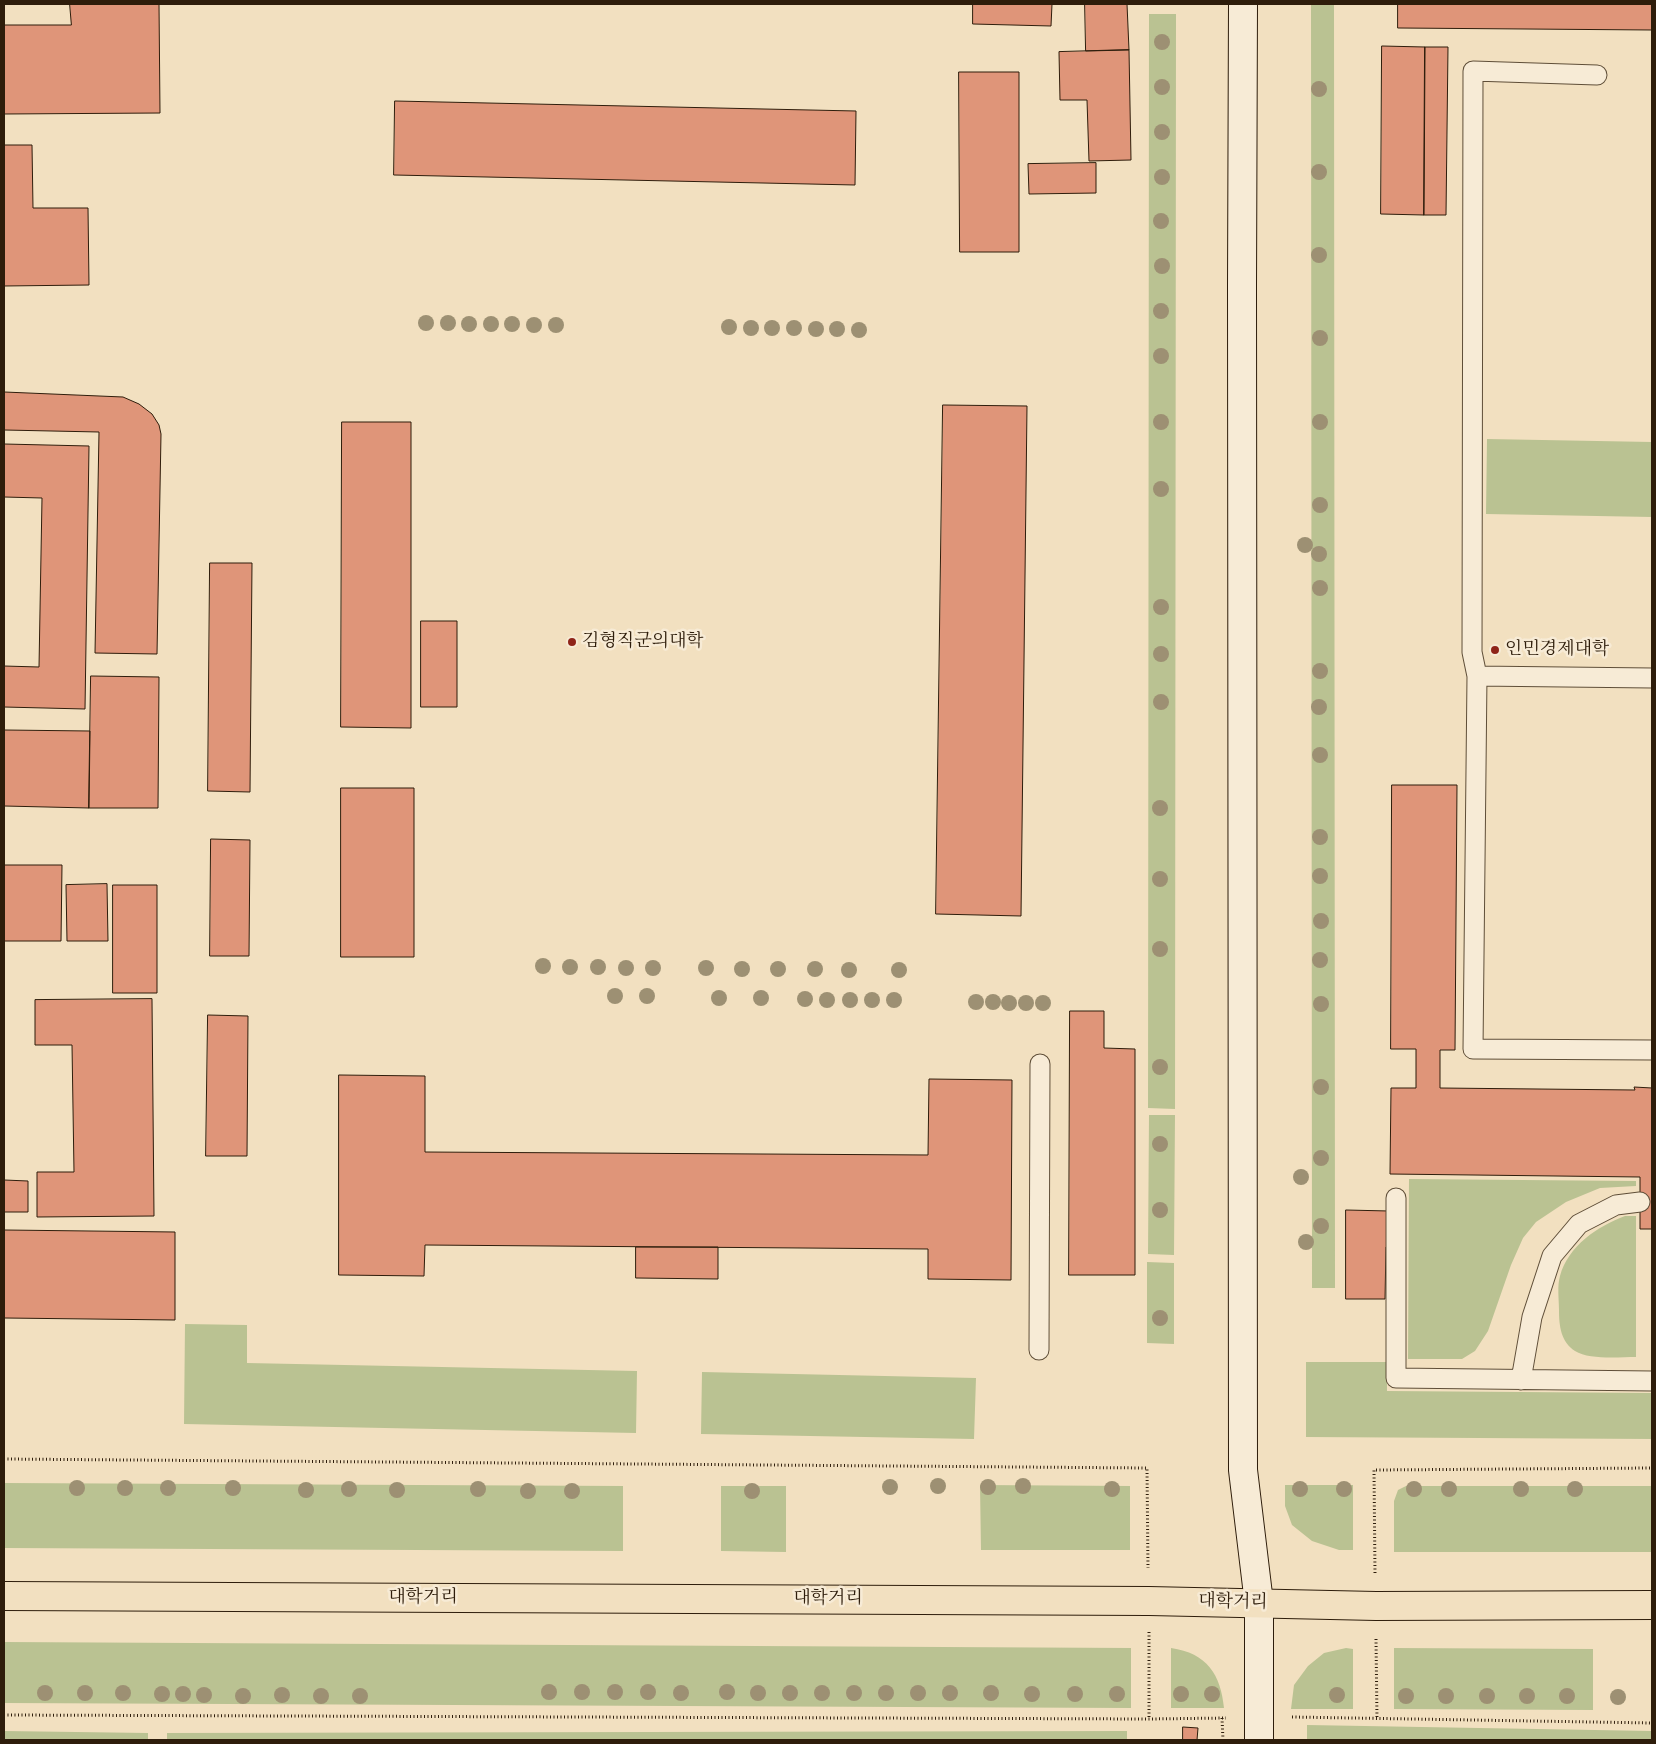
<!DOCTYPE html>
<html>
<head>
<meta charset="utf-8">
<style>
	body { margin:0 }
	#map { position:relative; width:1656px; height:1744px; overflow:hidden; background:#f2e0c0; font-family:"IM FELL English",serif }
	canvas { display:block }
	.frame { position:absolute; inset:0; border:5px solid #2e1d0b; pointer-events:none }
</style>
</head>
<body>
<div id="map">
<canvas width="1656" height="1744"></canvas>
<div class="frame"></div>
</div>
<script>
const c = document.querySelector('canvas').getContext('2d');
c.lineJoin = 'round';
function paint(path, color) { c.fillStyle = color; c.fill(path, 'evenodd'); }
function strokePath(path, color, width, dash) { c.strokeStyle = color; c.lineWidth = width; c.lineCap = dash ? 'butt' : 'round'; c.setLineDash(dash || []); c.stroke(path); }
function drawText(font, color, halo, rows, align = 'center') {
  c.font = font + ' "IM FELL English","Noto Serif KR",serif'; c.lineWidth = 5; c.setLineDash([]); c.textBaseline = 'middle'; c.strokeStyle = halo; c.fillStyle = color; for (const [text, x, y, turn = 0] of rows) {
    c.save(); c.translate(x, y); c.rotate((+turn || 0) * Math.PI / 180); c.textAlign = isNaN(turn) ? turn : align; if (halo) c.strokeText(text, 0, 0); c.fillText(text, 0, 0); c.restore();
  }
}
paint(new Path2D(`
	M 1311,4 L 1334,4 L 1335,1288 L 1312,1288 Z
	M 1149,14 L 1176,14 L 1175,1109 L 1148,1108 Z
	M 1487,439 L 1652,442 L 1652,517 L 1486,514 Z
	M 1149,1115 L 1175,1115 L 1174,1255 L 1148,1254 Z
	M 1409,1179 L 1636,1181 L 1636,1186 L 1600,1188 L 1566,1202 L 1536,1222 L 1523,1238 L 1511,1265 L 1488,1331 L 1475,1351 L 1462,1359 L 1408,1359 Z
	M 1625,1216 L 1636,1216 L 1636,1357 C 1619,1357 1589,1360 1575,1351 C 1561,1342 1559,1326 1559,1310 C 1559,1299 1557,1286 1560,1276 C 1568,1246 1598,1226 1625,1216 Z
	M 1147,1262 L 1174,1263 L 1174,1344 L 1147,1343 Z
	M 185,1324 L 247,1325 L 247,1363 L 637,1371 L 636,1433 L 184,1424 Z
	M 1306,1362 L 1387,1362 L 1387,1391 L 1652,1393 L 1652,1439 L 1306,1437 Z
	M 702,1372 L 976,1378 L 974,1439 L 701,1434 Z
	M 4,1483 L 623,1486 L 623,1551 L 4,1548 Z
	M 980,1485 L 1130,1486 L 1130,1550 L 981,1550 Z
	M 1285,1485 L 1353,1485 L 1353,1550 L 1339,1550 L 1312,1541 L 1292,1525 L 1285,1506 Z
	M 721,1486 L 786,1486 L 786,1552 L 721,1551 Z
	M 1406,1486 L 1652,1486 L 1652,1552 L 1394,1552 L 1394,1501 L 1398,1490 Z
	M 4,1642 L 1131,1648 L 1131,1708 L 4,1703 Z
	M 1171,1648 C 1207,1653 1221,1675 1224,1708 L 1171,1708 Z
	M 1346,1648 L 1353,1649 L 1353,1709 L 1291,1709 L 1294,1685 L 1308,1666 L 1324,1653 Z
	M 1394,1648 L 1593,1649 L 1593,1710 L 1394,1709 Z
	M 1307,1725 L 1652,1731 L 1652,1740 L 1307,1740 Z
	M 4,1731 L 148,1733 L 148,1740 L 4,1740 Z
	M 1127,1731 L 1127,1740 L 167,1740 L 167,1733 Z`), '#bac292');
const building = new Path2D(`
	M 70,4 L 159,4 L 160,113 L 4,114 L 4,25 L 71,25 Z
	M 973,4 L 1052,4 L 1051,26 L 973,24 Z
	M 1085,4 L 1127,4 L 1129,50 L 1086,51 Z
	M 1398,4 L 1652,4 L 1652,30 L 1398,28 Z
	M 1382,46 L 1425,47 L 1424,215 L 1381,214 Z
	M 1425,47 L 1448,47 L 1446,215 L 1424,215 Z
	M 1129,50 L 1131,160 L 1089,161 L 1087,100 L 1060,100 L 1059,52 Z
	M 959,72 L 1019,72 L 1019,252 L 960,252 Z
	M 395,101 L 856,111 L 855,185 L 394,175 Z
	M 4,145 L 32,145 L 33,208 L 88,208 L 89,285 L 4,286 Z
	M 1096,163 L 1096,193 L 1029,194 L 1028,164 Z
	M 4,392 L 123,397 L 139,404 L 152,414 L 159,425 L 161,434 L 157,654 L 95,653 L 99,432 L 4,430 Z
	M 943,405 L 1027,406 L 1021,916 L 936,914 Z
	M 342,422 L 411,422 L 411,728 L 341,727 Z
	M 4,444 L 89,446 L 85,709 L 4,707 L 4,666 L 39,667 L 42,498 L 4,497 Z
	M 210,563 L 252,563 L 250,792 L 208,791 Z
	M 421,621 L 457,621 L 457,707 L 421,707 Z
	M 91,676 L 159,677 L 158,808 L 89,808 Z
	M 4,730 L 90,731 L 89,808 L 4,806 Z
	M 1392,785 L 1457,785 L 1455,1050 L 1440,1050 L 1440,1088 L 1635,1090 L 1634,1087 L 1652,1088 L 1652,1229 L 1640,1229 L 1640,1177 L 1390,1174 L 1391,1088 L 1416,1088 L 1416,1049 L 1391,1049 Z
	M 341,788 L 414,788 L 414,957 L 341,957 Z
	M 211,839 L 250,840 L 249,956 L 210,956 Z
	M 4,865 L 62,865 L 61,941 L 4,941 Z
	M 107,884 L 108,941 L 67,941 L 66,885 Z
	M 113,885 L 157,885 L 157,993 L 113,993 Z
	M 152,999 L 154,1216 L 37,1217 L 37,1172 L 74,1172 L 72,1045 L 35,1045 L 35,1000 Z
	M 1070,1011 L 1104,1011 L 1104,1048 L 1135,1049 L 1135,1275 L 1069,1275 Z
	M 208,1015 L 248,1016 L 247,1156 L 206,1156 Z
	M 339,1075 L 425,1076 L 425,1152 L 928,1155 L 929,1079 L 1012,1080 L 1011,1280 L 928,1279 L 928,1249 L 425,1245 L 424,1276 L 339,1275 Z
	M 4,1180 L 28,1181 L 28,1212 L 4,1212 Z
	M 1346,1210 L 1389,1211 L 1389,1247 L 1386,1247 L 1385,1299 L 1346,1299 Z
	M 4,1230 L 175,1232 L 175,1320 L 4,1318 Z
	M 636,1247 L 718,1247 L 718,1279 L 636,1278 Z
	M 1183,1727 L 1198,1728 L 1197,1740 L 1183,1740 Z`);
paint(building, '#df9579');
strokePath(building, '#2e1d0b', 1);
const lane = new Path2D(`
	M 1477,676 L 1472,652 L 1473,71 L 1597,75
	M 1652,678 L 1477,676 L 1473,1049 L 1652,1050
	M 1396,1198 L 1396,1378 L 1652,1381
	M 1039,1350 L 1040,1064
	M 1521,1380 L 1532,1317 L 1552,1256 L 1579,1224 L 1616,1205 L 1640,1202`);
const secondary = new Path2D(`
	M 1243,4 L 1242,285 L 1243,1470 L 1259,1603 L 1259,1740`);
const primary = new Path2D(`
	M 4,1596 L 1149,1601 L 1376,1606 L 1652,1605`);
strokePath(lane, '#5f4e38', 21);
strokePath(secondary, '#2e1d0b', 30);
strokePath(primary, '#2e1d0b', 30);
strokePath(new Path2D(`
	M 4,1459 L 1147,1468 L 1148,1568
	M 1375,1573 L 1374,1470 L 1652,1468
	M 1149,1632 L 1149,1719
	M 1376,1639 L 1377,1719
	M 4,1715 L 1149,1719 L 1226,1718
	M 1292,1717 L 1652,1723
	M 1222,1718 L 1223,1740`), '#2e1d0b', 3, [1, 2.5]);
strokePath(lane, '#f7ebd6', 19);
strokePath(secondary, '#f7ebd6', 28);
strokePath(primary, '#f2e0c0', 28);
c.fillStyle = '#9d9073';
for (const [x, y] of [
	[1162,42],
	[1162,87],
	[1319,89],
	[1162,132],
	[1319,172],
	[1162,177],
	[1161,221],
	[1319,255],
	[1162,266],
	[1161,311],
	[426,323],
	[448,323],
	[469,324],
	[491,324],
	[512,324],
	[534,325],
	[556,325],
	[729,327],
	[751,328],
	[772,328],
	[794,328],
	[816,329],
	[837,329],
	[859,330],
	[1320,338],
	[1161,356],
	[1161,422],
	[1320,422],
	[1161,489],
	[1320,505],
	[1305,545],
	[1319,554],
	[1320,588],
	[1161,607],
	[1161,654],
	[1320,671],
	[1161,702],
	[1319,707],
	[1320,755],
	[1160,808],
	[1320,837],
	[1320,876],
	[1160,879],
	[1321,921],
	[1160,949],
	[1320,960],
	[543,966],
	[570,967],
	[598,967],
	[626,968],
	[653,968],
	[706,968],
	[742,969],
	[778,969],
	[815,969],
	[849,970],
	[899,970],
	[615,996],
	[647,996],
	[719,998],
	[761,998],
	[805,999],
	[827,1000],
	[850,1000],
	[872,1000],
	[894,1000],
	[976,1002],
	[993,1002],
	[1009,1003],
	[1026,1003],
	[1043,1003],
	[1321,1004],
	[1160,1067],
	[1321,1087],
	[1160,1144],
	[1321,1158],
	[1301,1177],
	[1160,1210],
	[1321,1226],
	[1306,1242],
	[1160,1318],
	[938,1486],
	[1023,1486],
	[890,1487],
	[988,1487],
	[77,1488],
	[125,1488],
	[168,1488],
	[233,1488],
	[349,1489],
	[478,1489],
	[1112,1489],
	[1300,1489],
	[1344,1489],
	[1414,1489],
	[1449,1489],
	[1521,1489],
	[1575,1489],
	[306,1490],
	[397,1490],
	[528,1491],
	[572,1491],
	[752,1491],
	[549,1692],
	[582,1692],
	[615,1692],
	[648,1692],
	[727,1692],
	[45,1693],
	[85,1693],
	[123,1693],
	[681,1693],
	[758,1693],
	[790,1693],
	[822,1693],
	[854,1693],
	[886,1693],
	[918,1693],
	[950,1693],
	[991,1693],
	[162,1694],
	[183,1694],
	[1032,1694],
	[1075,1694],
	[1117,1694],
	[1181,1694],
	[1212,1694],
	[204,1695],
	[282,1695],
	[1337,1695],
	[243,1696],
	[321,1696],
	[360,1696],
	[1406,1696],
	[1446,1696],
	[1487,1696],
	[1527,1696],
	[1567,1696],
	[1618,1697]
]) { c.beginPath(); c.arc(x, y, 8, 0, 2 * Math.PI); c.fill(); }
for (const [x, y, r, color] of [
	[572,642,5,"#8f2418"],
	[1495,650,5,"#8f2418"]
]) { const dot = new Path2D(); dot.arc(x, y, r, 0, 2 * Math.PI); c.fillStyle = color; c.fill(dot); strokePath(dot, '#f7ebd6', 2); }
drawText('18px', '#2e1d0b', '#f7ebd6', [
	["김형직군의대학",582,642],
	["인민경제대학",1505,650]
], 'left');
drawText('18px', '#2e1d0b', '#f7ebd6', [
	["대학거리",423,1598],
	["대학거리",828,1599],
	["대학거리",1233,1603,1]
]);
</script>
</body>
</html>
